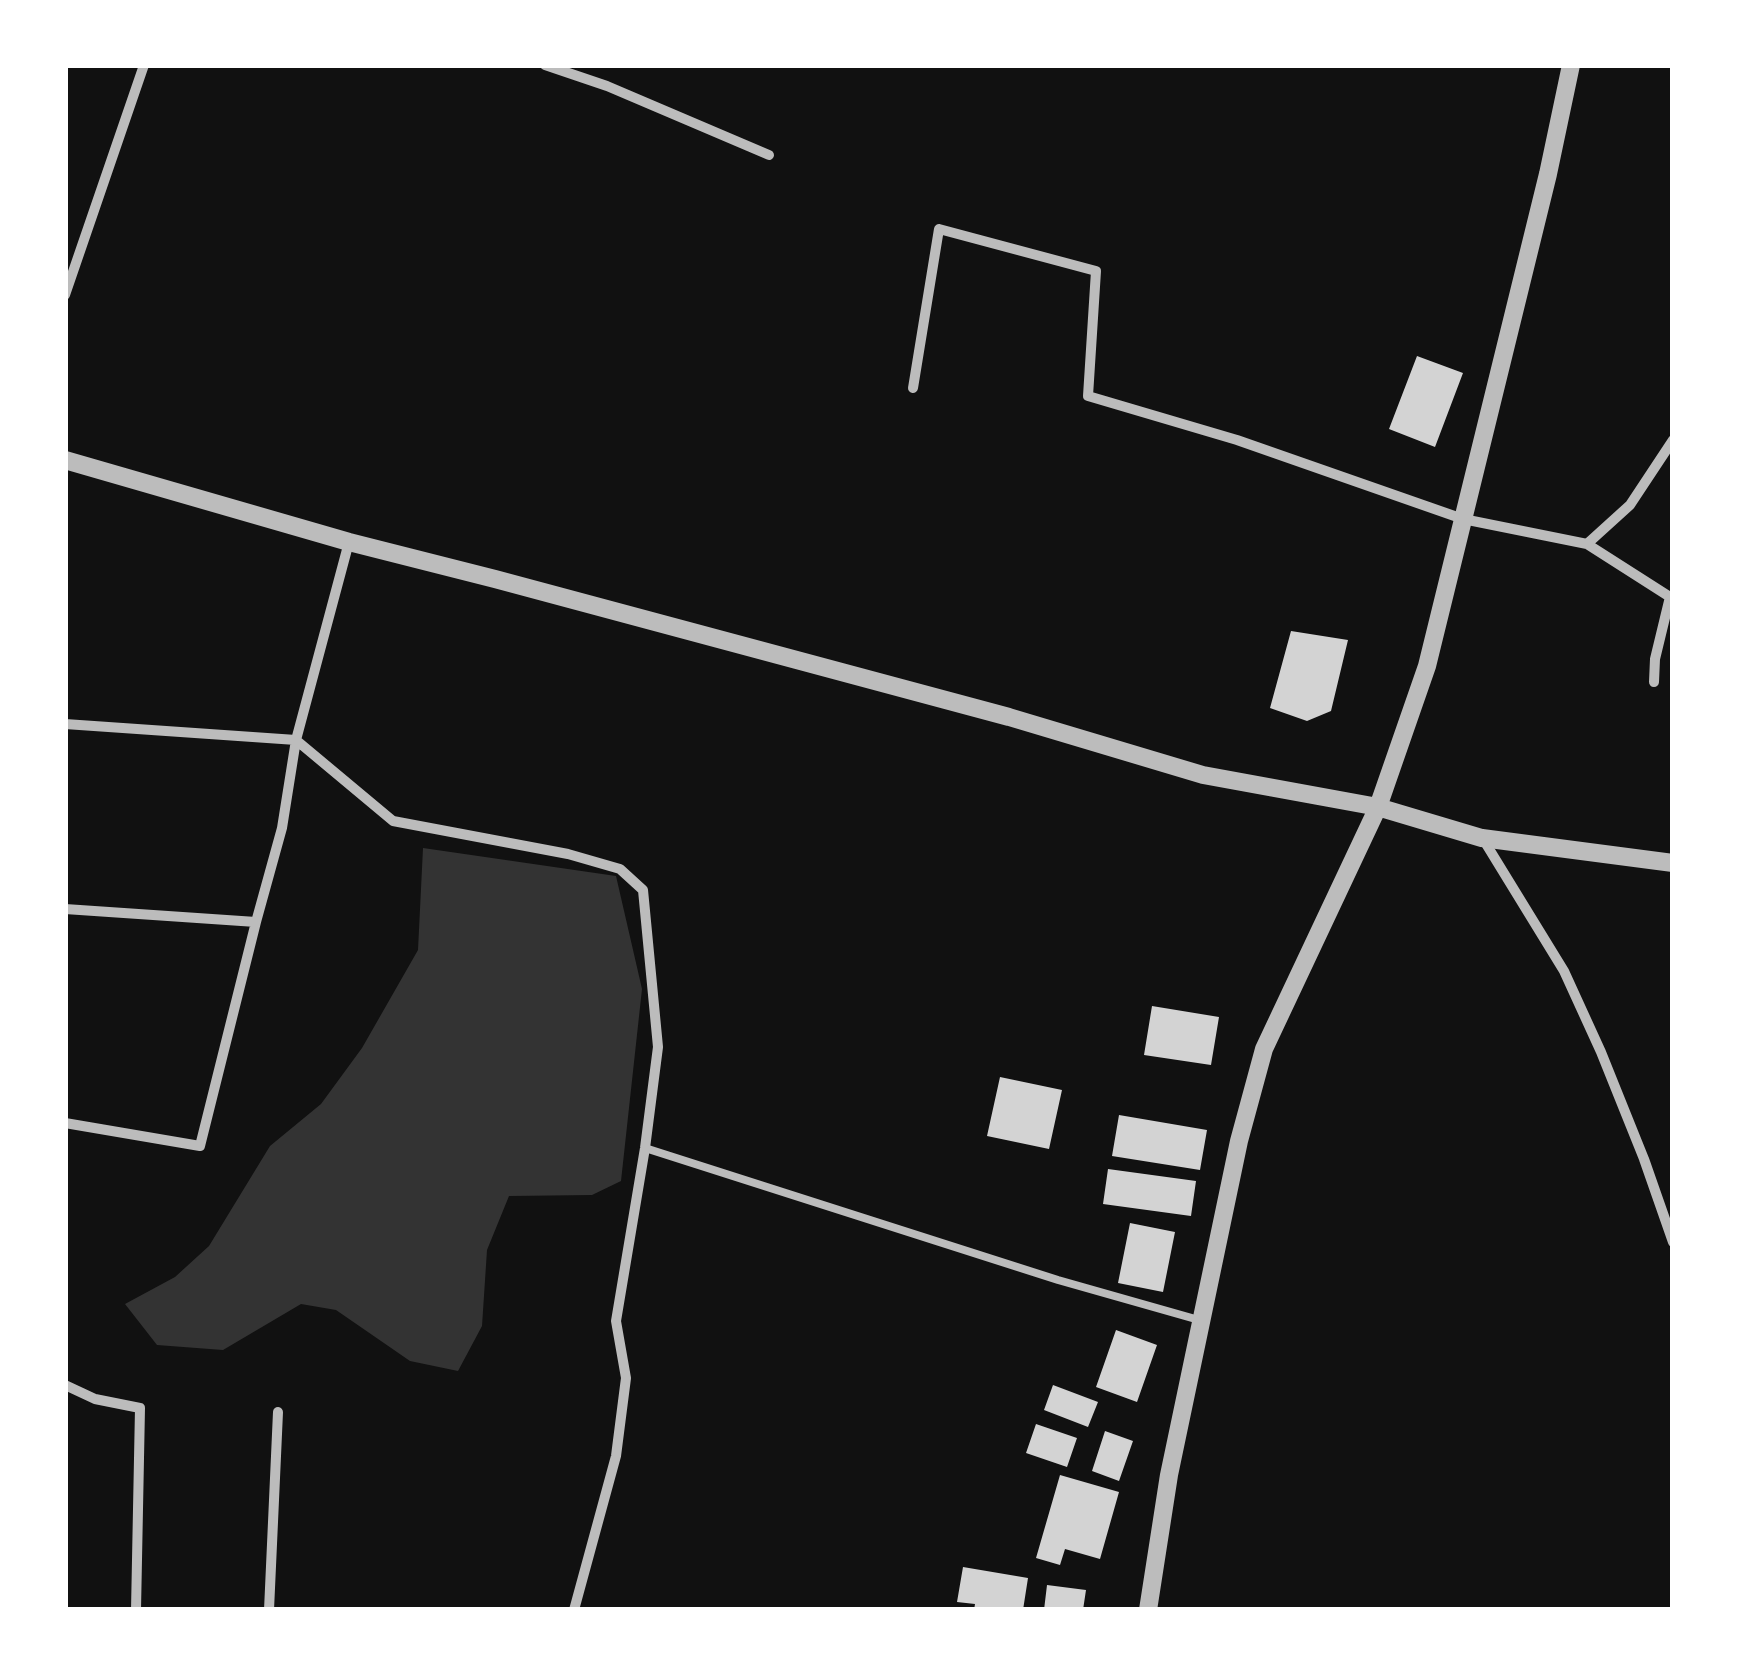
<!DOCTYPE html>
<html>
<head>
<meta charset="utf-8">
<style>
	body { margin:0 }
	#map { position:relative; width:1738px; height:1675px; overflow:hidden; background:#111; font-family:"IBM Plex Sans",sans-serif }
	canvas { display:block }
	.frame { position:absolute; inset:0; border:68px solid #fff; pointer-events:none }
</style>
</head>
<body>
<div id="map">
<canvas width="1738" height="1675"></canvas>
<div class="frame"></div>
</div>
<script>
const c = document.querySelector('canvas').getContext('2d');
c.lineJoin = 'round';
function paint(path, color) { c.fillStyle = color; c.fill(path, 'evenodd'); }
function strokePath(path, color, width, dash) { c.strokeStyle = color; c.lineWidth = width; c.lineCap = dash ? 'butt' : 'round'; c.setLineDash(dash || []); c.stroke(path); }
paint(new Path2D(`
	M 423,848 L 616,876 L 642,989 L 621,1181 L 592,1195 L 509,1196 L 487,1250 L 482,1326 L 458,1371 L 410,1361 L 336,1310 L 301,1304 L 223,1350 L 157,1345 L 125,1304 L 175,1277 L 209,1246 L 270,1146 L 321,1104 L 362,1048 L 418,950 Z`), '#333');
paint(new Path2D(`
	M 1417,356 L 1463,373 L 1435,447 L 1389,429 Z
	M 1291,631 L 1348,640 L 1331,711 L 1307,721 L 1270,708 Z
	M 1152,1006 L 1219,1017 L 1211,1065 L 1144,1055 Z
	M 1000,1077 L 1062,1090 L 1049,1149 L 987,1136 Z
	M 1119,1115 L 1207,1130 L 1200,1170 L 1112,1156 Z
	M 1108,1169 L 1196,1181 L 1191,1216 L 1103,1204 Z
	M 1130,1223 L 1175,1232 L 1163,1292 L 1118,1283 Z
	M 1116,1330 L 1157,1345 L 1137,1402 L 1096,1387 Z
	M 1053,1385 L 1098,1402 L 1088,1427 L 1044,1410 Z
	M 1036,1424 L 1077,1438 L 1067,1467 L 1026,1453 Z
	M 1105,1431 L 1133,1441 L 1119,1481 L 1092,1471 Z
	M 1060,1475 L 1119,1492 L 1100,1559 L 1065,1549 L 1060,1565 L 1036,1558 Z
	M 963,1567 L 1028,1578 L 1023,1610 L 974,1610 L 975,1604 L 957,1602 Z
	M 1047,1585 L 1086,1590 L 1083,1610 L 1044,1610 Z`), '#d3d3d3');
strokePath(new Path2D(`
	M 645,1148 L 1058,1280 L 1199,1320`), '#bcbcbc', 8);
strokePath(new Path2D(`
	M 545,65 L 607,86 L 769,155
	M 65,295 L 144,65
	M 913,388 L 939,229 L 1096,271 L 1088,396 L 1237,440 L 1463,519 L 1587,544 L 1630,505 L 1673,440
	M 1587,544 L 1670,597 L 1655,659 L 1654,682
	M 65,724 L 296,740 L 393,821 L 568,854 L 620,869 L 643,890 L 658,1047 L 645,1148 L 616,1321 L 626,1378 L 616,1456 L 574,1610
	M 1483,839 L 1564,971 L 1601,1052 L 1644,1159 L 1673,1242
	M 65,909 L 256,922
	M 65,1123 L 200,1146 L 256,922 L 282,828 L 296,740 L 349,542
	M 65,1385 L 95,1399 L 140,1408 L 136,1610
	M 269,1610 L 278,1412`), '#bcbcbc', 10);
strokePath(new Path2D(`
	M 65,460 L 349,542 L 495,579 L 1009,717 L 1203,775 L 1378,807 L 1482,838 L 1673,863
	M 1148,1610 L 1169,1475 L 1239,1141 L 1264,1049 L 1378,807 L 1427,666 L 1548,174 L 1571,65`), '#bcbcbc', 18);
</script>
</body>
</html>
